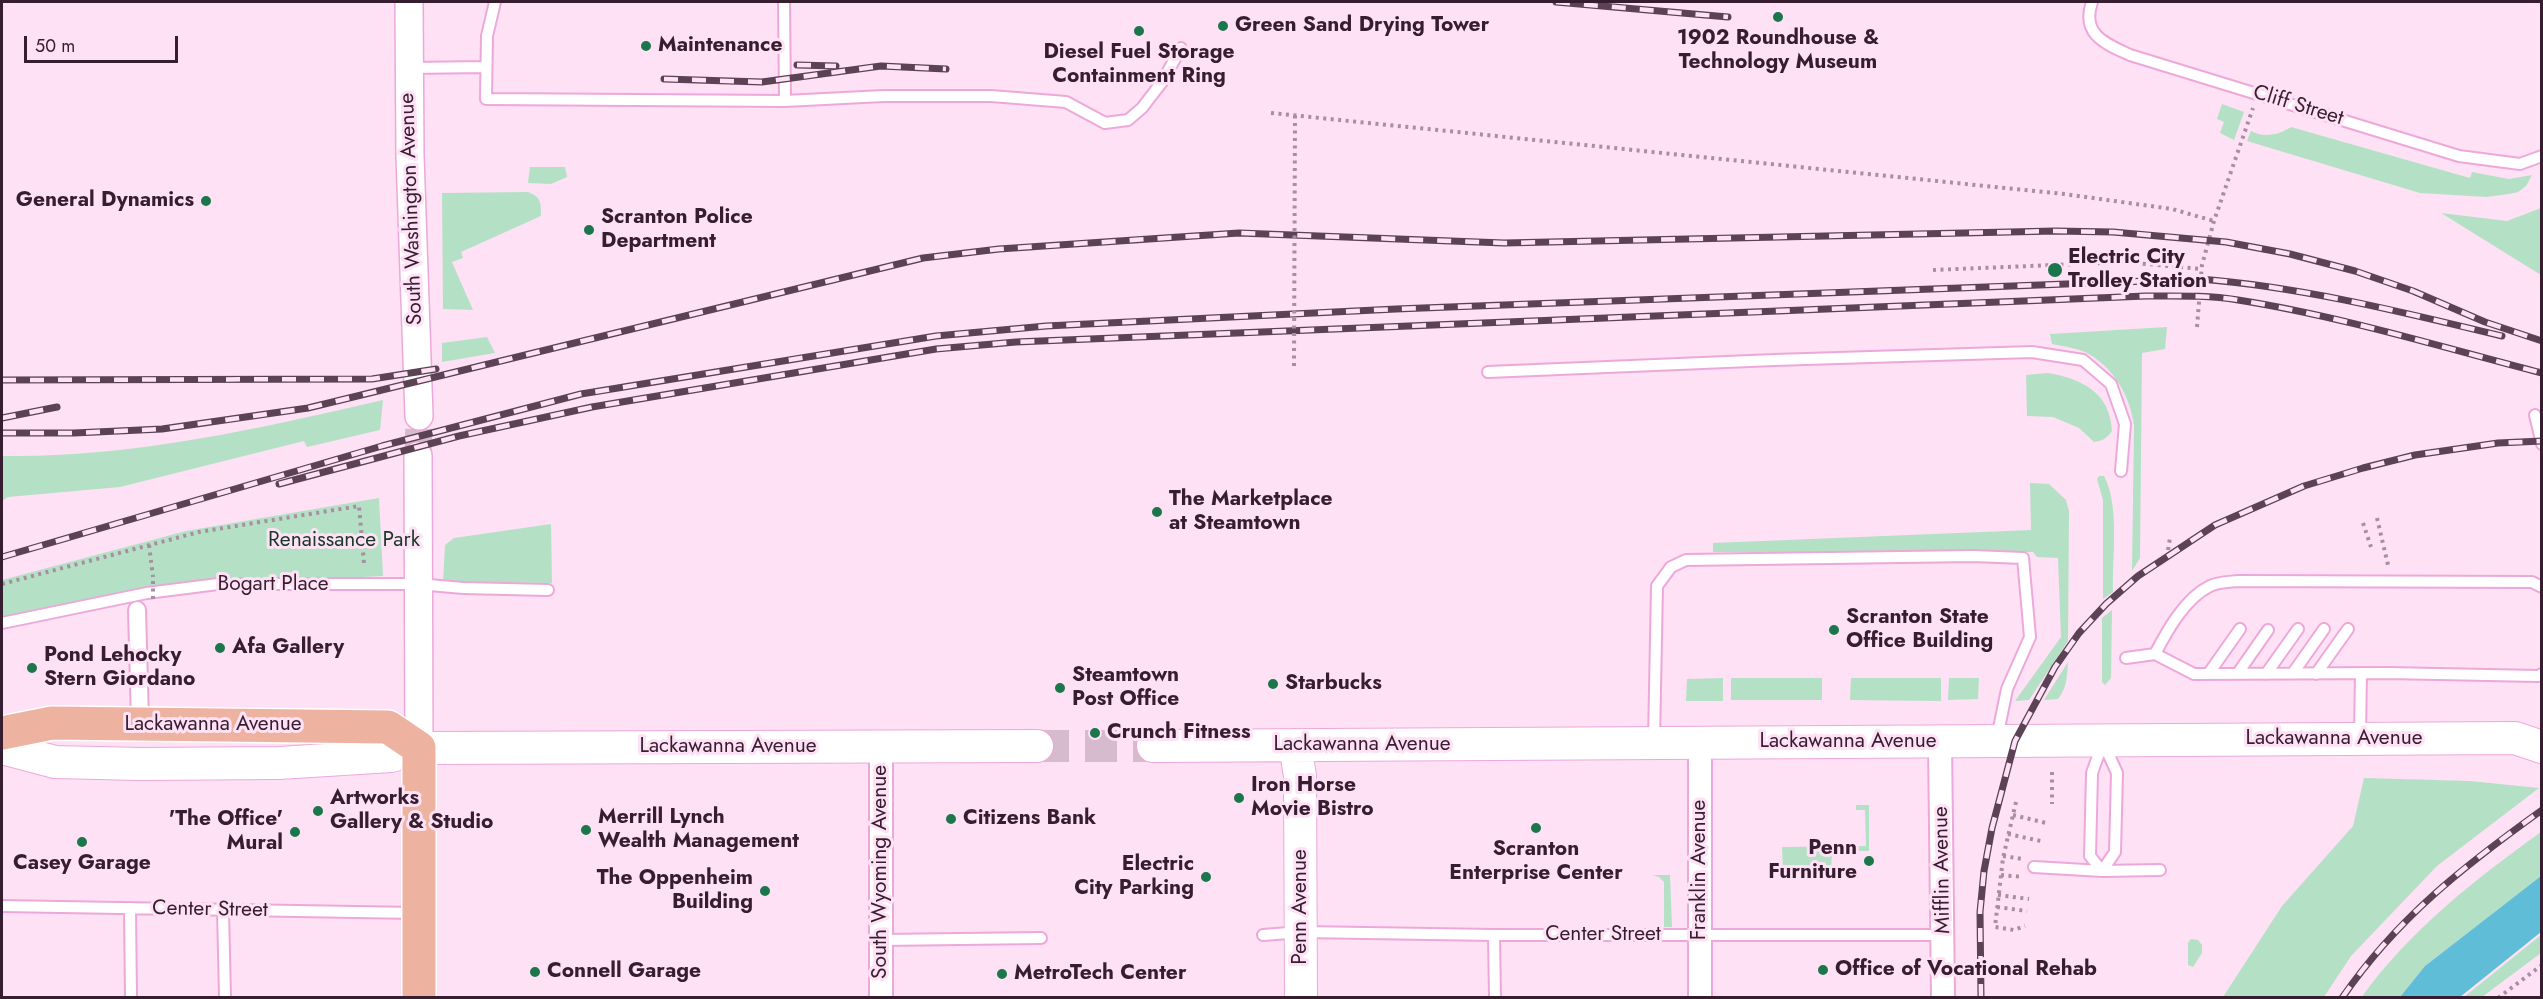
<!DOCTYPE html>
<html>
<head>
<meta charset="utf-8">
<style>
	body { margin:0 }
	#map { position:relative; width:2543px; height:999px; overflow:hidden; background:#fee1f4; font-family:Jost,sans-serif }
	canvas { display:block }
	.frame { position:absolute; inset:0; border:3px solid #371d30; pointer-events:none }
	.scale { position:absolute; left:24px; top:36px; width:154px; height:27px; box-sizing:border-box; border:3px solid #371d30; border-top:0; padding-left:8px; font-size:18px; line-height:21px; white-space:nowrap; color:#371d30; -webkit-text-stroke:4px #fee1f4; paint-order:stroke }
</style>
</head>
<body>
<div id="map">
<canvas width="2543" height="999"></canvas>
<div class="frame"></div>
<div class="scale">50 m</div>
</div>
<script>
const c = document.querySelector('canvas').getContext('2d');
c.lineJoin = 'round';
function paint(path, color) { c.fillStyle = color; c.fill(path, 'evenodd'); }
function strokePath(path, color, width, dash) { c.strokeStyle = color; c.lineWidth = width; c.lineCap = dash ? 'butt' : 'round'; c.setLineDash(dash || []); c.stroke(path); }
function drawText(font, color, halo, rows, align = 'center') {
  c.font = font + ' Jost,sans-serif'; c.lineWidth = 6; c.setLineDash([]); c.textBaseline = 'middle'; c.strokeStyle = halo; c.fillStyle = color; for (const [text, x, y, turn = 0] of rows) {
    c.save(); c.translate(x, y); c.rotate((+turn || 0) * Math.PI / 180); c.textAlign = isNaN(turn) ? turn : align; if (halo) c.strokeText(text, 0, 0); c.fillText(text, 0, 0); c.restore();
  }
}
paint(new Path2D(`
	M 2222,104 L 2244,112 L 2234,140 L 2220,133 L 2224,122 L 2217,119 Z
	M 2291,127 L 2470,178 L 2472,172 L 2509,179 L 2532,175 L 2526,186 L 2518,192 L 2509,194 L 2486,197 L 2420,193 L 2247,141 L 2251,131 C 2264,138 2279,135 2291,127 Z
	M 530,167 L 565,167 L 567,177 L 551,184 L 528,183 Z
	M 528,192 C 541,197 541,202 541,216 L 461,252 L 463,258 L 452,262 L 473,310 L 443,309 L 442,193 Z
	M 2541,208 L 2541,275 L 2441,213 L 2507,221 Z
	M 2167,327 L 2165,349 L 2142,353 L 2140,558 L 2132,571 L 2134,425 C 2130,396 2113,366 2085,352 C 2075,348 2062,346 2052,344 L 2050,334 Z
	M 487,337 L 495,353 L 442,362 L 442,343 Z
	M 2048,373 C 2082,379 2110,392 2112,431 C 2107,438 2103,441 2094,442 L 2079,428 L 2053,417 L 2027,416 L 2026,375 Z
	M 383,400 L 380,430 L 307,447 L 304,441 L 120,487 L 8,497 L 2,501 L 2,456 C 130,458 258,429 383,400 Z
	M 2099,476 L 2104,476 C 2120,505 2112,559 2113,592 L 2103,599 L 2103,500 L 2097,479 Z
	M 2030,483 L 2049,484 L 2066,500 L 2069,511 L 2068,641 L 2029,700 L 2015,701 L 2061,637 L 2058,558 L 2037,557 L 2033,552 L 1713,552 L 1713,543 L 2031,530 Z
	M 379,498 L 383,576 L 155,587 L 2,618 L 2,580 L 186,531 Z
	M 551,524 L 552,583 L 443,582 L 445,545 L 454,538 Z
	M 2112,610 L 2111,678 L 2105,685 L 2102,682 L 2102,618 Z
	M 2068,662 C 2067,676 2067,688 2058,699 L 2044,700 Z
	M 1723,678 L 1723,701 L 1686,701 L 1687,679 Z
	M 1731,678 L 1822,678 L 1822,700 L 1731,700 Z
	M 1851,678 L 1941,678 L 1941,701 L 1850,700 Z
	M 1949,678 L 1979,678 L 1978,699 L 1948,700 Z
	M 2364,778 L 2470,781 L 2539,788 L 2437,866 L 2351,956 L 2324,997 L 2223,997 L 2282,906 L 2353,826 Z
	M 1856,805 L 1869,805 L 1869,851 L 1832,851 L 1831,872 L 1783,872 L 1782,847 L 1866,846 L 1865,810 L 1856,810 Z
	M 2541,832 L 2541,876 L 2425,966 L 2400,997 L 2361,998 C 2409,931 2474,880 2541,832 Z
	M 1652,875 L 1670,875 L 1672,927 L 1664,927 L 1664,882 L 1659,877 Z
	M 2541,935 L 2541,953 L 2482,997 L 2464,997 Z
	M 2191,939 L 2198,940 L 2202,945 L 2202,953 L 2193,967 L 2188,965 L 2188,943 Z`), '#b4e1c5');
paint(new Path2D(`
	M 2541,876 L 2541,932 L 2460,997 L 2400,997 L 2425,966 Z`), '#5fbdd7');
strokePath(new Path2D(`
	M 418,456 L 419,416`), '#d6bacd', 27, [27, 14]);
strokePath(new Path2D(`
	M 1037,746 L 1153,746`), '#d6bacd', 32, [32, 16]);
const service = new Path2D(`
	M 495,2 L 487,36 L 486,99 L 785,101 L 883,96 L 991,96 L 1066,102 L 1105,123 L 1128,120 L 1142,108 L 1162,82 L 1181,48
	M 784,2 L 785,101
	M 2092,2 C 2081,34 2104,43 2130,55 L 2459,156 L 2520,164 L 2542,156
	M 409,68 L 486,67
	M 1488,372 L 1774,360 L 2032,352 L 2083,360 L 2111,384 L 2125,424 L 2121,471
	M 2535,415 L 2542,444
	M 2,623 L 147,593 L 218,584 L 418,584 L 463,588 L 548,590
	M 2155,654 C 2167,631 2185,598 2210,586 C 2218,582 2230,582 2238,581 L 2532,582 L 2542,587
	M 2126,658 L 2155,654 L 2194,674 L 2388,673 L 2538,676 L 2542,674
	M 2209,673 L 2240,629
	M 2238,673 L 2268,630
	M 2293,673 L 2324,629
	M 2266,674 L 2298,629
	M 2316,674 L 2348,629
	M 2360,736 L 2361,673
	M 1654,741 L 1657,586 L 1671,567 L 1686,560 L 1973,556 L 2023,558 L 2030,637 L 2007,689 L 1997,738
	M 2103,742 L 2117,773 L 2115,852 L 2102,871 L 2090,856 L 2092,773 Z
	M 2034,867 L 2102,871 L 2160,870
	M 2,906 L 415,913
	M 130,908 L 131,998
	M 223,910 L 225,998
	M 1263,935 L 1301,932 L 1494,935 L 1943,935
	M 1494,935 L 1495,998
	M 881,940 L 1041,938`);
const pedestrian = new Path2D(`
	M 137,610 L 140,721`);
const minor = new Path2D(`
	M 1940,742 L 1943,998
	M 1700,743 L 1700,998
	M 881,998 L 881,746`);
const tertiary = new Path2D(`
	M 409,2 L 410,156 L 419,416
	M 418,456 L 419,748`);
const secondary = new Path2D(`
	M 1295,745 L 1300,776 L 1301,998
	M 1153,746 L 2515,738 L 2542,747
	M 2,748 L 55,762 L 141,764 L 279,763 L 391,756 L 419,748 L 1037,746`);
const primary = new Path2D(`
	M 2,733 L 52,723 L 388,727 L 419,748 L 419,998`);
strokePath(service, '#eda8d9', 14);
strokePath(pedestrian, '#eda8d9', 20);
strokePath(minor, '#eda8d9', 26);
strokePath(tertiary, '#eda8d9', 30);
strokePath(secondary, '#eda8d9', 34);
strokePath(primary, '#fff', 36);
strokePath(new Path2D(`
	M 1271,113 L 2064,194 L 2172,209 L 2214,221
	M 1933,270 L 2125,262 L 2201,269
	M 2197,327 L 2202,265 L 2214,221 L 2253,108
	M 2377,518 L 2388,565
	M 2363,523 L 2371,547
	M 149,545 L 153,577
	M 2168,550 L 2170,538
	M 2,584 L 199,532 L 359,506 L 364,563
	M 2052,772 L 2052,804
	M 2016,802 L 2003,858 L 1995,927 L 2014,930 L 2025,926
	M 2013,815 L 2046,823
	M 2008,834 L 2041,841
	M 2003,856 L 2023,859
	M 2001,875 L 2023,877
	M 1998,895 L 2029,899
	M 1997,907 L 2027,911
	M 2498,998 L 2542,965`), '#a98da0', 4, [3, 4.5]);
strokePath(service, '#fff', 10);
strokePath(pedestrian, '#fff', 16);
strokePath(minor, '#fff', 22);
strokePath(tertiary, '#fff', 27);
strokePath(secondary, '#fff', 32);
strokePath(primary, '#eeb3a0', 33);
const rail = new Path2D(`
	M 1556,2 L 1728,17
	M 797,65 L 836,66
	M 664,79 L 762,82 L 881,66 L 946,69
	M 2,380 L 372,379 L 436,369
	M 2,418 L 57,407
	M 2,433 L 74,433 L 162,429 L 308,408 L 923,258 L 999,249 L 1239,233 L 1504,243 L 2055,231 L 2113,232 L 2226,242 L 2290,254 L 2355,271 L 2413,291 L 2485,322 L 2542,341
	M 279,484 L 459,436 L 592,407 L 936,349 L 1016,342 L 2146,296 C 2177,296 2207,295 2238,300 C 2340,316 2441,347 2542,373
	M 2,557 L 382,446 L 581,394 L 936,336 L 1046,326 L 1396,309 L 2200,279 C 2302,287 2402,312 2502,336
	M 1981,998 L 1980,912 L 1984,871 L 1992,828 L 2015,741 L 2055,667 L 2079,633 L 2106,604 L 2138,576 L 2215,525 L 2304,486 L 2363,468 L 2415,455 L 2498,443 L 2542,441
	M 2342,998 C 2397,918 2464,866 2542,810`);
strokePath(rail, '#5c4255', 7);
strokePath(rail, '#fee1f4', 4.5, [14]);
strokePath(new Path2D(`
	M 1294,366 L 1295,114
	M 153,581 L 153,599`), '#a98da0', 4, [3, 4.5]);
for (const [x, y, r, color] of [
	[1778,17,6,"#1b764c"],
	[1223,26,6,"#1b764c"],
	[1139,31,6,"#1b764c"],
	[646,46,6,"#1b764c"],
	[206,201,6,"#1b764c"],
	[589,230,6,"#1b764c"],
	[2055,270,8,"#1b764c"],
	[1157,512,6,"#1b764c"],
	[1834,630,6,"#1b764c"],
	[220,648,6,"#1b764c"],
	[32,668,6,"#1b764c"],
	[1273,684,6,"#1b764c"],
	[1060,688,6,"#1b764c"],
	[1095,733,6,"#1b764c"],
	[1239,798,6,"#1b764c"],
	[318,811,6,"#1b764c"],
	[951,819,6,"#1b764c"],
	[1536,828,6,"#1b764c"],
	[586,830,6,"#1b764c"],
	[295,832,6,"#1b764c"],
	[82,842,6,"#1b764c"],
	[1869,861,6,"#1b764c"],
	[1206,877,6,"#1b764c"],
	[765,891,6,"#1b764c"],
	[1823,970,6,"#1b764c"],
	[535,972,6,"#1b764c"],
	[1002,974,6,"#1b764c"]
]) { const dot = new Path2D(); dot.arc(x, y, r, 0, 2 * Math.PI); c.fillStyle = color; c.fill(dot); strokePath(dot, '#fee1f4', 2); }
drawText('bold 21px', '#371d30', '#fee1f4', [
	["Green Sand Drying Tower",1235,26],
	["1902 Roundhouse &",1778,39,"center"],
	["Technology Museum",1778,63,"center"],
	["Maintenance",658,46],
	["Diesel Fuel Storage",1139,53,"center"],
	["Containment Ring",1139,77,"center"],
	["General Dynamics",194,201,"right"],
	["Scranton Police",601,218],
	["Department",601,242],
	["Electric City",2068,258],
	["Trolley Station",2068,282],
	["The Marketplace",1169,500],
	["at Steamtown",1169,524],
	["Scranton State",1846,618],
	["Office Building",1846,642],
	["Afa Gallery",232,648],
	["Pond Lehocky",44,656],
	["Stern Giordano",44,680],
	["Steamtown",1072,676],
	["Post Office",1072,700],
	["Starbucks",1285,684],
	["Crunch Fitness",1107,733],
	["Iron Horse",1251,786],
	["Movie Bistro",1251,810],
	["Artworks",330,799],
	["Gallery & Studio",330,823],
	["Merrill Lynch",598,818],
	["Wealth Management",598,842],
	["Citizens Bank",963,819],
	["'The Office'",283,820,"right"],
	["Mural",283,844,"right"],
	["Penn",1857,849,"right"],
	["Furniture",1857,873,"right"],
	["Scranton",1536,850,"center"],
	["Enterprise Center",1536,874,"center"],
	["Casey Garage",82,864,"center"],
	["Electric",1194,865,"right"],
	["City Parking",1194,889,"right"],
	["The Oppenheim",753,879,"right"],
	["Building",753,903,"right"],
	["Office of Vocational Rehab",1835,970],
	["Connell Garage",547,972],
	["MetroTech Center",1014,974]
], 'left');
drawText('21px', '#371d30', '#fee1f4', [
	["Cliff Street",2298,106,17],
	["South Washington Avenue",412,209,-92],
	["Bogart Place",273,585],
	["Lackawanna Avenue",213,725],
	["Lackawanna Avenue",2334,739],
	["Lackawanna Avenue",1848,742],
	["Lackawanna Avenue",1362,745],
	["Lackawanna Avenue",728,747],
	["Franklin Avenue",1700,870,-90],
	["Mifflin Avenue",1943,870,-91],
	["South Wyoming Avenue",881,872,-90],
	["Penn Avenue",1301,907,-90],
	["Center Street",210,910,1],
	["Center Street",1603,935]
]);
drawText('21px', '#173826', '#fee1f4', [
	["Renaissance Park",344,541]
]);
</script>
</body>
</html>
